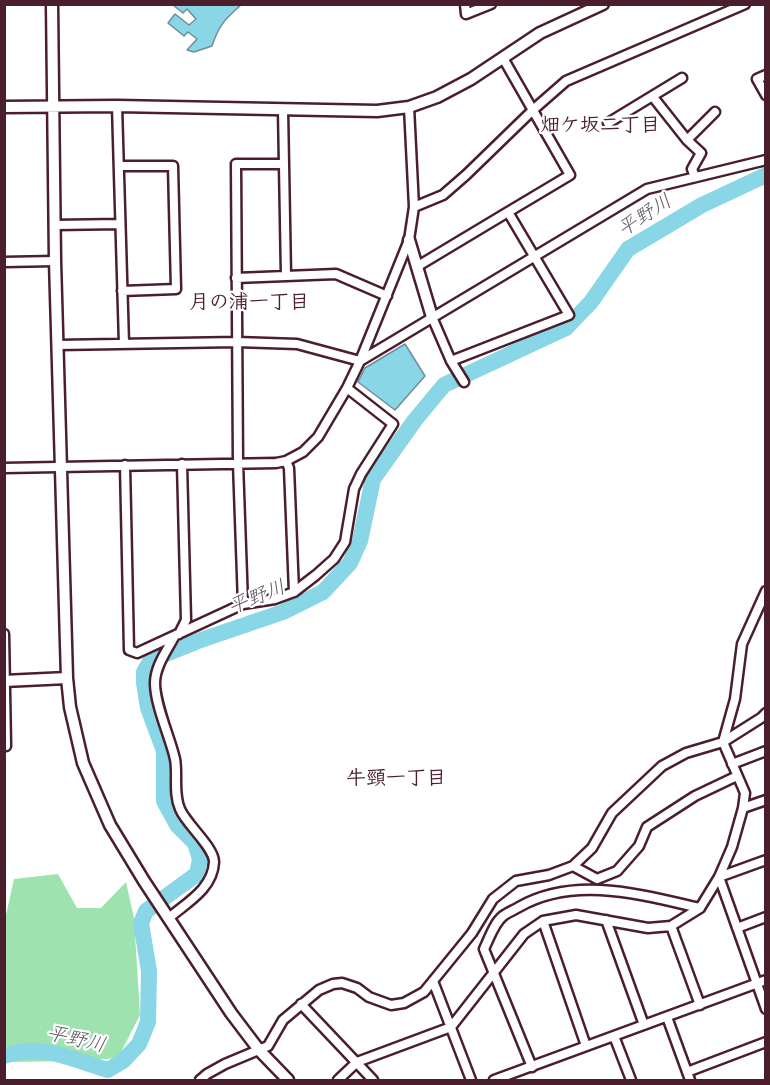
<!DOCTYPE html>
<html>
<head>
<meta charset="utf-8">
<style>
	body { margin:0 }
	#map { position:relative; width:770px; height:1085px; overflow:hidden; background:#fff; font-family:"Shantell Sans",sans-serif }
	canvas { display:block }
	.frame { position:absolute; inset:0; border:6px solid #4a1f2b; pointer-events:none }
</style>
</head>
<body>
<div id="map">
<canvas width="770" height="1085"></canvas>
<div class="frame"></div>
</div>
<script>
const c = document.querySelector('canvas').getContext('2d');
c.lineJoin = 'round';
function paint(path, color) { c.fillStyle = color; c.fill(path, 'evenodd'); }
function strokePath(path, color, width, dash) { c.strokeStyle = color; c.lineWidth = width; c.lineCap = dash ? 'butt' : 'round'; c.setLineDash(dash || []); c.stroke(path); }
function drawText(font, color, halo, rows, align = 'center') {
  c.font = font + ' "Shantell Sans","Klee One",sans-serif'; c.lineWidth = 4.5; c.setLineDash([]); c.textBaseline = 'middle'; c.strokeStyle = halo; c.fillStyle = color; for (const [text, x, y, turn = 0] of rows) {
    c.save(); c.translate(x, y); c.rotate((+turn || 0) * Math.PI / 180); c.textAlign = isNaN(turn) ? turn : align; if (halo) c.strokeText(text, 0, 0); c.fillText(text, 0, 0); c.restore();
  }
}
paint(new Path2D(`
	M 58,874 L 77,908 L 101,908 L 126,882 L 134,918 L 140,1015 L 118,1058 L 79,1061 L 5,1062 L 4,924 L 14,879 Z`), '#9de2af');
const water = new Path2D(`
	M 173,5 L 241,5 C 225,19 219,25 212,46 L 194,52 L 187,50 L 197,39 L 188,32 L 184,36 L 168,23 L 175,14 L 189,25 L 196,19 L 187,9 L 183,13 Z
	M 405,344 L 425,376 L 395,410 L 358,382 L 365,368 Z`);
paint(water, '#88d6e6');
strokePath(water, '#6f8d9b', 1.5);
strokePath(new Path2D(`
	M 4,1056 C 42,1042 72,1060 108,1070 L 123,1061 L 139,1044 L 148,1022 L 149,971 L 141,923 L 146,911 L 197,874 L 200,859 L 195,843 L 177,825 L 164,801 L 164,751 L 148,708 L 144,683 L 144,672 L 151,660 L 198,641 L 283,612 L 323,592 L 350,563 L 360,541 L 373,479 L 415,420 L 444,385 L 566,328 L 591,302 L 628,249 L 702,205 L 766,175`), '#88d6e6', 16);
const minor = new Path2D(`
	M 465,4 L 466,14 L 491,4
	M 503,58 L 570,175 L 508,212
	M 766,75 L 757,79 L 766,95
	M 653,97 L 687,140 L 701,153 L 692,169 L 695,177
	M 117,106 L 124,344
	M 283,110 L 286,275
	M 608,123 L 682,78
	M 687,140 L 715,112
	M 119,166 L 173,166 L 176,289 L 122,291
	M 414,207 L 443,195 L 466,175 L 534,109 L 566,81 L 745,4
	M 55,225 L 120,224
	M 4,262 L 55,261
	M 418,266 L 508,212 L 569,315 L 451,361
	M 236,278 L 336,274 L 387,296
	M 432,317 L 451,361 L 464,382
	M 58,345 L 237,342 L 297,344 L 360,361 L 647,189 L 766,160
	M 286,461 L 289,468 L 294,592
	M 125,465 L 129,650 L 137,653 L 243,604 L 275,599 L 294,592 L 316,575 L 334,559 L 345,542 L 354,489 L 361,474 L 393,424 L 347,388
	M 4,468 L 276,463 L 286,461 L 303,452 L 318,437 L 347,388 L 360,361 L 409,240 L 414,207 L 409,107
	M 243,604 L 238,463 L 236,164 L 284,164
	M 4,634 L 6,746 L 4,746
	M 179,634 L 186,620 L 182,464
	M 732,764 L 766,751
	M 743,808 L 766,800
	M 766,860 L 719,877 L 766,1009
	M 573,866 L 597,879 L 617,871 L 639,846 L 647,827 L 695,796 L 737,776
	M 170,917 C 188,902 213,888 214,862 C 214,847 186,824 180,809 C 173,793 178,775 175,759 C 170,737 155,705 155,683 C 155,667 166,652 174,637
	M 606,920 L 644,1025
	M 543,921 L 586,1046
	M 671,926 L 700,1005
	M 737,928 L 766,917
	M 433,981 L 471,1080
	M 301,1004 L 373,1080
	M 667,1017 L 690,1080
	M 614,1036 L 631,1080
	M 532,1067 L 484,949 C 489,939 494,923 503,916 C 507,913 514,910 519,907 C 575,875 642,895 700,908
	M 687,1072 L 766,1042
	M 200,1080 L 207,1074 L 225,1064 L 268,1046 L 283,1020 L 319,990 L 333,984 L 342,983 L 357,988 L 369,997 L 391,1005 L 404,1003 L 424,992 L 472,933 L 493,899 L 516,881 L 549,875 L 573,866 L 592,848 L 612,813 L 662,766 L 686,753 L 723,742 L 761,718 L 766,713
	M 338,1080 L 357,1062 L 451,1027 L 524,934 L 543,921 L 576,915 L 648,928 L 671,926 L 700,908 L 719,877 L 732,847 L 743,808 L 745,793 L 723,742 L 735,699 L 742,644 L 766,591
	M 494,1080 L 766,980`);
const tertiary = new Path2D(`
	M 52,4 L 55,261 L 67,678 L 70,707 L 83,763 L 110,825 L 144,881 L 231,1013 L 259,1050 L 288,1080
	M 4,107 L 117,106 L 377,111 L 409,107 L 437,97 L 471,79 L 540,33 L 603,4
	M 409,240 L 432,317
	M 4,681 L 67,678`);
strokePath(minor, '#4a1f2b', 13);
strokePath(tertiary, '#4a1f2b', 15);
strokePath(minor, '#fff', 8);
strokePath(tertiary, '#fff', 10);
drawText('bold 20px', '#4a1f2b', '#fff', [
	["畑ケ坂二丁目",600,126],
	["月の浦一丁目",249,303],
	["牛頸一丁目",396,779]
]);
drawText('italic 20px', '#5d5663', '#fff', [
	["平野川",645,216,-33],
	["平野川",257,598,-22],
	["平野川",76,1040,13]
]);
</script>
</body>
</html>
